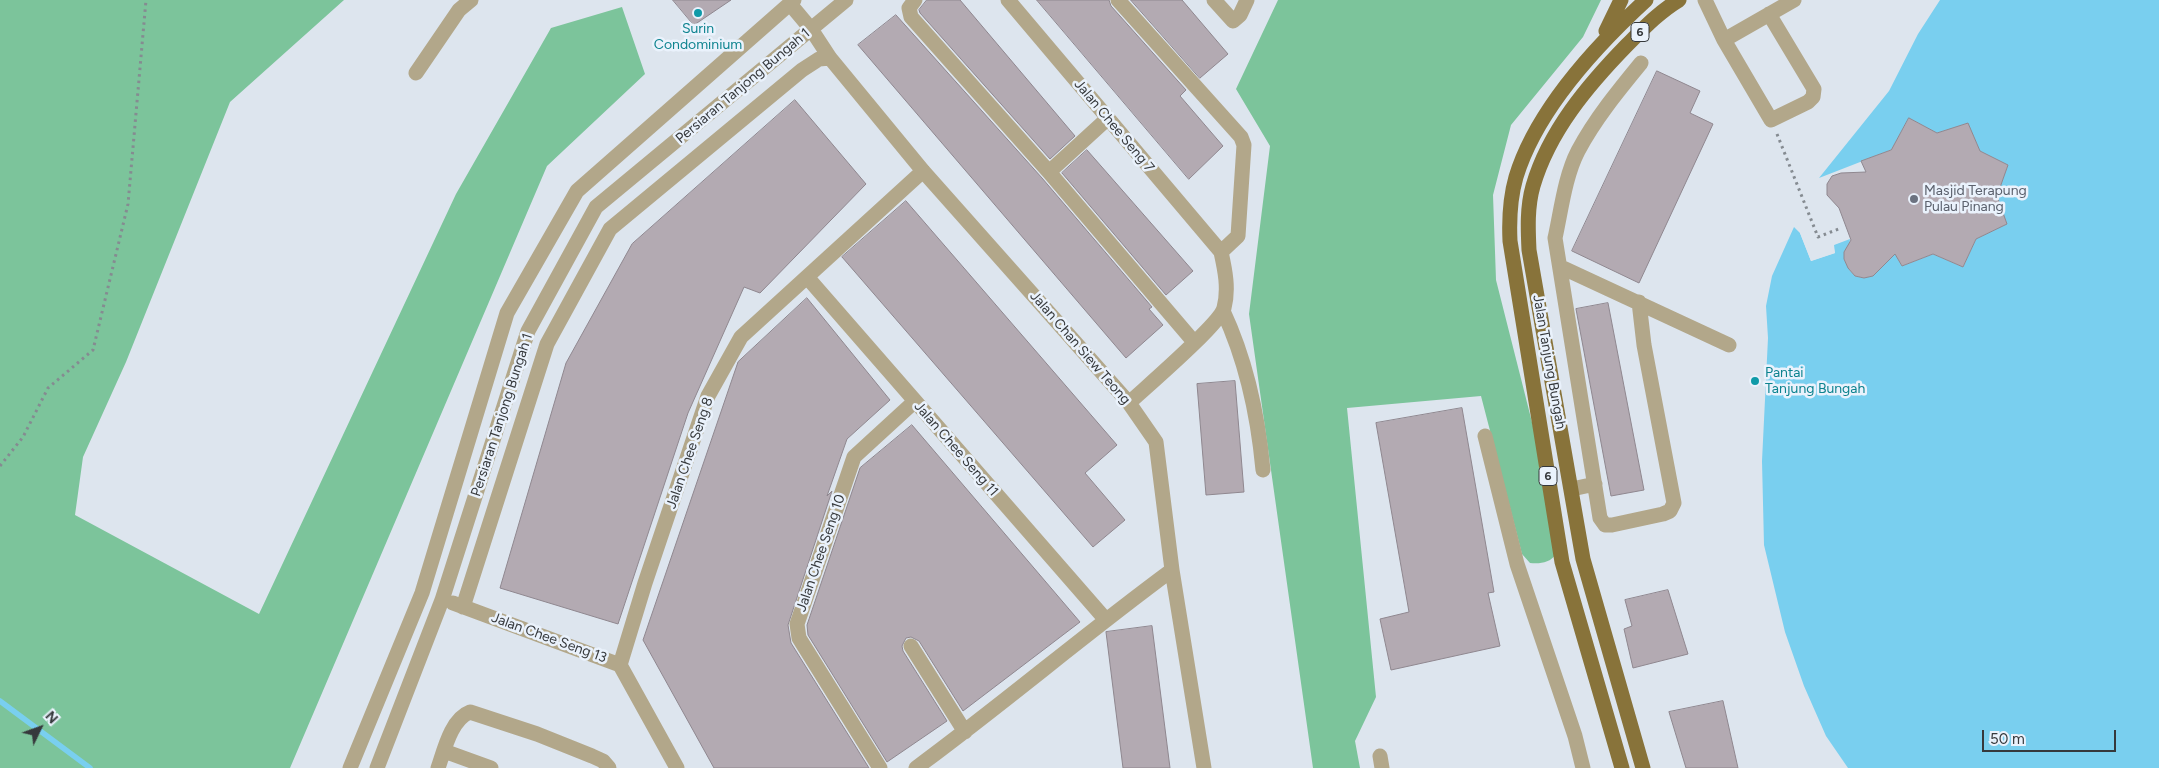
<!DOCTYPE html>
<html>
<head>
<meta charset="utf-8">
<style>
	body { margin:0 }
	#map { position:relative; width:2159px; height:768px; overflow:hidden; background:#dde5ee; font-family:Figtree,sans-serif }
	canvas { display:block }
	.north { position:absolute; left:15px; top:703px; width:50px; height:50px; -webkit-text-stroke:4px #eaf2fc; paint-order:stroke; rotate:48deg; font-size:14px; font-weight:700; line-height:20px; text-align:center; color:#36393c }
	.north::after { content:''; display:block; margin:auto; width:18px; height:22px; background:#36393c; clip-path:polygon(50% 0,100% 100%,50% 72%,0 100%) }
	.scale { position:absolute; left:1982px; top:730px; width:134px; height:22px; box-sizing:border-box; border:2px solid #36393c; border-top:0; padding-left:6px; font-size:15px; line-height:18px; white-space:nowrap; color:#36393c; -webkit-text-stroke:4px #eaf2fc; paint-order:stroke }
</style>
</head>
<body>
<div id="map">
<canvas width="2159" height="768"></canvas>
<div class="north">N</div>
<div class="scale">50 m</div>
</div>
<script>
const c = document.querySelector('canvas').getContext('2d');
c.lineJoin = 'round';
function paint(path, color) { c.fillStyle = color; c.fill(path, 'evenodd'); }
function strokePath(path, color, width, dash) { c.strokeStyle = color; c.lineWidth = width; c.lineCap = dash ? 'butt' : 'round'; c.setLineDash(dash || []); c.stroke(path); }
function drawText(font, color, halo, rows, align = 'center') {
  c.font = font + ' Figtree,sans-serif'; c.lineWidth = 5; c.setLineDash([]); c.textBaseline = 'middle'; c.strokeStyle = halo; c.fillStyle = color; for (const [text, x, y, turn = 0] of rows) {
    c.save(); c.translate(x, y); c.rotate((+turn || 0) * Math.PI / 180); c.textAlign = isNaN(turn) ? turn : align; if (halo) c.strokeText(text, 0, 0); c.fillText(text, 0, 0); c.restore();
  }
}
paint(new Path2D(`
	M 0,0 L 344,0 L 230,102 L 126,362 L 83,457 L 75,515 L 259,614 L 456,194 L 551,28 L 622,7 L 645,74 L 547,166 L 290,768 L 0,768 Z
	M 1278,0 L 1601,0 L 1583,37 L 1511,125 L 1493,195 L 1496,280 L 1537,442 L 1556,554 C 1550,563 1540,564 1530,563 L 1522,554 L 1481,396 L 1347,408 L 1376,697 L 1355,741 L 1360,768 L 1313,768 L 1249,314 L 1270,146 L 1236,89 Z`), '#7cc49b');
paint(new Path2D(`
	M 1940,0 L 2159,0 L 2159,768 L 1848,768 L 1826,736 L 1804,686 L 1785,632 L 1764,545 L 1762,461 L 1768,338 L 1766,306 L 1772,276 L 1794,227 L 1800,233 L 1811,261 L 1835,253 L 1833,245 L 1850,238 L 1848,268 L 1855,276 L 1864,278 L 1895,253 L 1902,266 L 1933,254 L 1963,267 L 1976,239 L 1891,150 L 1819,178 L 1889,91 L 1918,34 Z`), '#79cfef');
paint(new Path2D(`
	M 1909,118 L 1937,133 L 1968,123 L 1980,151 L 2008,165 L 1997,196 L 2007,224 L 1976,239 L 1963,267 L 1933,254 L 1902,266 L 1895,253 L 1886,258 L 1882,267 L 1873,276 L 1864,278 L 1855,276 L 1848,268 L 1844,259 L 1844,252 L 1851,242 L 1850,239 L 1834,245 L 1835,253 L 1811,261 L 1800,233 L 1802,232 L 1813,258 L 1832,251 L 1832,243 L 1852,236 L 1893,152 L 1861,161 L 1891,150 Z`), '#dde5ee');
strokePath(new Path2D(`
	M 0,701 L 90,768`), '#79cfef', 5.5);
const building = new Path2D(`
	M 673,0 L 731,0 L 694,25 Z
	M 927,0 L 960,0 L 1075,136 L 1050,159 L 920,13 L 919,10 Z
	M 1037,0 L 1109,0 L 1111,6 L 1186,90 L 1180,96 L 1223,146 L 1189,179 Z
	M 1131,0 L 1182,0 L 1228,54 L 1200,78 Z
	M 896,15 L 1042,178 L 1152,307 L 1149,309 L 1163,325 L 1126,358 L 858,45 Z
	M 1657,71 L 1700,91 L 1690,113 L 1713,124 L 1639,283 L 1572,251 Z
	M 795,100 L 866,184 L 760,293 L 744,287 L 688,413 L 618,624 L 500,588 L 566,363 L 632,244 Z
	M 1909,118 L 1937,133 L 1968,123 L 1980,151 L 2008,165 L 1997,196 L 2007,224 L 1976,239 L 1963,267 L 1933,254 L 1902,266 L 1895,254 L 1873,276 L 1864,278 L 1855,276 L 1848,268 L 1844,259 L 1844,252 L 1851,240 L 1839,208 L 1827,195 L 1827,184 L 1832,176 L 1841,173 L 1866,172 L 1861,161 L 1891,150 Z
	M 1087,150 L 1193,271 L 1166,295 L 1062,173 Z
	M 906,201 L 1117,445 L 1085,473 L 1125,520 L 1093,547 L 842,257 Z
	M 807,298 L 890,400 L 847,439 L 827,496 L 832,491 L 788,625 L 791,643 L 869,768 L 714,768 L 643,640 L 738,362 Z
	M 1608,303 L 1644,490 L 1611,496 L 1576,309 Z
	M 1235,381 L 1244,492 L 1206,495 L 1197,384 Z
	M 1462,408 L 1494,592 L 1488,593 L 1500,646 L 1391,670 L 1380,619 L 1409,612 L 1376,423 Z
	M 912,425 L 1080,622 L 963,711 L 919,641 L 911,637 L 906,638 L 902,646 L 903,651 L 947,721 L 887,762 L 808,635 L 807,625 L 860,468 Z
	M 1668,590 L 1688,654 L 1633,668 L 1624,629 L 1632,626 L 1625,600 Z
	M 1152,626 L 1170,768 L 1123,768 L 1106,632 Z
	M 1723,701 L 1738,768 L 1686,768 L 1669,712 Z`);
paint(building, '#b3aab2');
strokePath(building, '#8f878f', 1);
strokePath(new Path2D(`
	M 1777,134 L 1818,237 L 1841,228
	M 0,466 L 23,437 L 48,388 L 93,350 L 128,204 L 146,0`), '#858b91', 3, [2.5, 4]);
strokePath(new Path2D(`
	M 915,0 L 909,8 L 911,17 L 1049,172 L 1194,342
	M 1008,0 L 1221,252 C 1225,270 1229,289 1224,308 C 1220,324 1145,388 1129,403
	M 1118,0 L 1241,137 L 1244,145 L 1238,236 L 1221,252
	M 1214,0 L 1233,21 L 1240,15 L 1247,0
	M 1705,0 L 1724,40 L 1771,120 L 1808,102 L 1813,97 L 1814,89 L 1769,14
	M 790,4 L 811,29 L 830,58 L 923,171 L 1129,403 L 1156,442 L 1172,570 L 1204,768
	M 1724,40 L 1794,0
	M 416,73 L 459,10 L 471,0
	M 1049,172 L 1107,119
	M 1561,267 L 1729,345
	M 807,277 L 1106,620
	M 1639,302 L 1644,345 L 1674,503 L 1670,511 L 1663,514 L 1612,525 L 1605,525 L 1600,518 L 1555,238 C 1561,211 1565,176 1578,151 C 1595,119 1618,91 1641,63
	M 1223,311 C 1246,360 1258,416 1263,470
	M 1485,436 L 1517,564 L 1575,736 L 1583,768
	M 1572,489 L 1595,484
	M 453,603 L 620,665 L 677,768
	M 463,607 L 547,344 L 610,229 L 802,70 L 819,59 L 830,58
	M 911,646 L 965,732
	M 620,665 L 645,583 L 708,396 L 741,337 L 923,171
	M 444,751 L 491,768
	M 1380,756 L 1382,768
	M 350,768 L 422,593 L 507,313 L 577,191 L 794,0
	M 377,768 L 442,600 L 528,331 L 596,207 L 846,0
	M 438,768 C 444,751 451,719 470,712 L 537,734 L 592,756 L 603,761 L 609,768
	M 880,768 L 799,638 L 797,624 L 854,457 L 914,402
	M 916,768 C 1003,704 1085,634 1172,570`), '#b2a78a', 15);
strokePath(new Path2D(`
	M 1606,31 L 1621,0
	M 1622,768 L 1562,562 L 1510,241 C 1509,220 1510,198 1516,177 C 1536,111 1596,46 1646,0
	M 1643,768 L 1583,559 L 1529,250 C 1528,229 1527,207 1533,186 C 1549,131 1588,85 1627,45 C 1643,29 1659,12 1679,0`), '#88733a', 15);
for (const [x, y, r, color] of [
	[698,13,5,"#0f9aa8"],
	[1914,199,5,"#6b7280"],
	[1755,381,5,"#0f9aa8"]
]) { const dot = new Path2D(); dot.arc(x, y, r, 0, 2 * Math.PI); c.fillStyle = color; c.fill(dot); strokePath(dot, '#eaf2fc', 2); }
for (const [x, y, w] of [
	[1640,32,18],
	[1548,476,18]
]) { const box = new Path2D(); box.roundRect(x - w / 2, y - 9.5, w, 19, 4); c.fillStyle = '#eaf2fc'; c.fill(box); strokePath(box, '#36393c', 1); }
drawText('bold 12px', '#36393c', null, [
	["6",1640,32],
	["6",1548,476]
]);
drawText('14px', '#0d838f', '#eaf2fc', [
	["Surin",698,29],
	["Condominium",698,45],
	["Pantai",1765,373,"left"],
	["Tanjung Bungah",1765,389,"left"]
]);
drawText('14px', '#36393c', '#eaf2fc', [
	["Persiaran Tanjong Bungah 1",743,86,-40],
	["Jalan Chee Seng 7",1114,126,50],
	["Jalan Chan Siew Teong",1080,348,49],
	["Jalan Tanjung Bungah",1549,362,80],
	["Persiaran Tanjong Bungah 1",502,415,-72],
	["Jalan Chee Seng 11",956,449,49],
	["Jalan Chee Seng 8",690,453,-71],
	["Jalan Chee Seng 10",821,553,-71],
	["Jalan Chee Seng 13",549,638,20]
]);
drawText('14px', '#5b616d', '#eaf2fc', [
	["Masjid Terapung",1924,191],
	["Pulau Pinang",1924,207]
], 'left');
</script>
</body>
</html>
